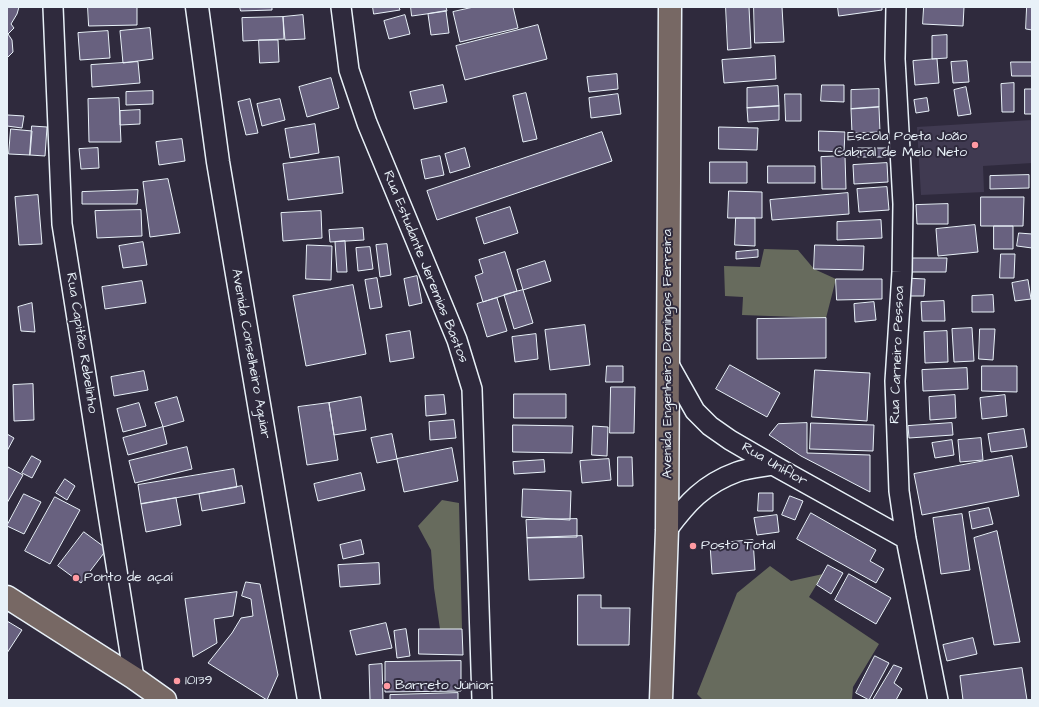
<!DOCTYPE html>
<html>
<head>
<meta charset="utf-8">
<style>
	body { margin:0 }
	#map { position:relative; width:1039px; height:707px; overflow:hidden; background:#2f2a3d; font-family:"Architects Daughter",sans-serif }
	canvas { display:block }
	.frame { position:absolute; inset:0; border:8px solid #e8f1f8; pointer-events:none }
</style>
</head>
<body>
<div id="map">
<canvas width="1039" height="707"></canvas>
<div class="frame"></div>
</div>
<script>
const c = document.querySelector('canvas').getContext('2d');
c.lineJoin = 'round';
function paint(path, color) { c.fillStyle = color; c.fill(path, 'evenodd'); }
function strokePath(path, color, width, dash) { c.strokeStyle = color; c.lineWidth = width; c.lineCap = dash ? 'butt' : 'round'; c.setLineDash(dash || []); c.stroke(path); }
function drawText(font, color, halo, rows, align = 'center') {
  c.font = font + ' "Architects Daughter",sans-serif'; c.lineWidth = 4; c.setLineDash([]); c.textBaseline = 'middle'; c.strokeStyle = halo; c.fillStyle = color; for (const [text, x, y, turn = 0] of rows) {
    c.save(); c.translate(x, y); c.rotate((+turn || 0) * Math.PI / 180); c.textAlign = isNaN(turn) ? turn : align; if (halo) c.strokeText(text, 0, 0); c.fillText(text, 0, 0); c.restore();
  }
}
paint(new Path2D(`
	M 1032,120 L 1032,163 L 983,166 L 984,192 L 921,195 L 917,127 Z`), '#403a51');
paint(new Path2D(`
	M 764,249 L 798,250 L 814,269 L 836,279 L 826,318 L 742,315 L 743,297 L 725,296 L 724,266 L 760,267 Z
	M 442,500 L 459,503 L 462,629 L 440,629 L 434,588 L 431,550 L 418,526 Z
	M 770,566 L 791,581 L 823,574 L 809,597 L 879,644 L 853,687 L 852,700 L 703,700 L 697,694 L 737,593 Z`), '#676b5d');
const building = new Path2D(`
	M 7,7 L 19,7 L 17,14 L 11,24 L 14,28 L 8,34 L 12,40 L 13,52 L 7,58 Z
	M 88,7 L 137,7 L 137,25 L 89,26 Z
	M 240,7 L 272,7 L 272,10 L 241,11 Z
	M 373,7 L 399,7 L 400,10 L 374,14 Z
	M 411,7 L 446,7 L 447,11 L 412,16 Z
	M 474,7 L 513,7 L 518,28 L 460,42 L 453,12 Z
	M 726,7 L 749,7 L 751,48 L 728,50 Z
	M 754,7 L 782,7 L 784,42 L 755,43 Z
	M 838,7 L 882,7 L 882,10 L 839,16 Z
	M 924,7 L 964,7 L 963,26 L 923,24 Z
	M 1027,7 L 1032,7 L 1032,30 L 1026,29 Z
	M 446,11 L 449,33 L 431,35 L 428,14 Z
	M 303,15 L 305,39 L 285,40 L 283,17 Z
	M 405,15 L 410,34 L 389,39 L 384,21 Z
	M 283,17 L 284,39 L 243,41 L 242,18 Z
	M 538,25 L 547,59 L 465,80 L 456,46 Z
	M 150,28 L 153,59 L 123,63 L 120,31 Z
	M 108,31 L 110,58 L 80,60 L 78,33 Z
	M 947,35 L 947,58 L 932,59 L 932,36 Z
	M 259,40 L 278,40 L 279,62 L 260,63 Z
	M 775,56 L 776,79 L 724,83 L 722,60 Z
	M 937,59 L 939,83 L 915,85 L 913,61 Z
	M 967,61 L 969,82 L 953,83 L 951,62 Z
	M 138,62 L 140,83 L 92,87 L 91,65 Z
	M 1011,62 L 1032,62 L 1032,76 L 1012,76 Z
	M 617,74 L 618,89 L 589,92 L 587,77 Z
	M 331,78 L 339,108 L 307,117 L 299,87 Z
	M 1014,83 L 1014,112 L 1002,112 L 1001,84 Z
	M 443,85 L 447,102 L 414,109 L 410,92 Z
	M 822,85 L 844,85 L 844,102 L 821,101 Z
	M 778,86 L 779,106 L 747,108 L 747,88 Z
	M 966,87 L 971,114 L 958,116 L 954,90 Z
	M 879,89 L 879,107 L 851,109 L 851,90 Z
	M 1025,89 L 1032,89 L 1032,114 L 1025,114 Z
	M 153,91 L 153,104 L 126,105 L 126,92 Z
	M 526,93 L 537,139 L 523,142 L 513,96 Z
	M 618,94 L 621,114 L 591,118 L 589,98 Z
	M 785,94 L 801,94 L 801,121 L 786,121 Z
	M 119,98 L 121,142 L 89,142 L 88,99 Z
	M 927,98 L 929,111 L 916,113 L 914,100 Z
	M 250,99 L 258,133 L 246,135 L 238,102 Z
	M 280,99 L 285,120 L 262,126 L 257,104 Z
	M 779,106 L 779,120 L 748,122 L 747,108 Z
	M 879,107 L 880,132 L 852,133 L 851,109 Z
	M 140,110 L 140,124 L 120,125 L 120,111 Z
	M 8,115 L 24,116 L 22,128 L 7,126 Z
	M 315,124 L 319,153 L 290,158 L 285,129 Z
	M 32,126 L 47,127 L 45,156 L 30,155 Z
	M 719,127 L 758,128 L 757,150 L 719,149 Z
	M 11,129 L 32,131 L 30,155 L 9,154 Z
	M 819,131 L 845,132 L 844,152 L 819,151 Z
	M 602,132 L 612,161 L 437,220 L 427,191 Z
	M 182,139 L 185,161 L 159,165 L 156,142 Z
	M 98,148 L 99,168 L 81,169 L 79,149 Z
	M 465,148 L 470,167 L 450,173 L 445,154 Z
	M 858,148 L 886,148 L 886,157 L 858,157 Z
	M 440,156 L 444,175 L 425,179 L 421,160 Z
	M 845,156 L 846,189 L 822,189 L 821,157 Z
	M 339,157 L 343,193 L 288,200 L 283,164 Z
	M 710,162 L 747,162 L 747,183 L 710,183 Z
	M 887,163 L 888,182 L 854,184 L 853,165 Z
	M 768,166 L 815,166 L 815,183 L 768,183 Z
	M 1029,175 L 1029,188 L 990,189 L 990,176 Z
	M 168,179 L 180,233 L 150,237 L 143,182 Z
	M 887,187 L 889,210 L 859,212 L 857,189 Z
	M 138,190 L 137,204 L 82,204 L 82,192 Z
	M 729,191 L 762,192 L 762,218 L 728,218 Z
	M 848,193 L 849,214 L 772,220 L 770,200 Z
	M 38,195 L 42,244 L 19,245 L 15,197 Z
	M 981,197 L 1024,197 L 1023,226 L 981,226 Z
	M 948,204 L 948,224 L 917,224 L 916,205 Z
	M 510,207 L 518,233 L 484,244 L 476,218 Z
	M 141,210 L 142,236 L 97,238 L 95,211 Z
	M 321,211 L 322,238 L 283,241 L 281,213 Z
	M 736,218 L 755,218 L 755,246 L 735,245 Z
	M 881,220 L 882,238 L 837,240 L 837,222 Z
	M 975,225 L 978,252 L 938,256 L 936,229 Z
	M 994,226 L 1013,226 L 1013,249 L 994,249 Z
	M 363,228 L 364,240 L 330,242 L 329,230 Z
	M 1019,233 L 1032,234 L 1032,248 L 1017,246 Z
	M 345,241 L 347,272 L 337,272 L 335,242 Z
	M 143,242 L 147,265 L 123,268 L 119,246 Z
	M 387,244 L 391,275 L 380,277 L 376,245 Z
	M 307,245 L 332,246 L 331,280 L 306,279 Z
	M 815,245 L 864,246 L 863,270 L 814,269 Z
	M 370,247 L 373,269 L 358,271 L 356,248 Z
	M 758,250 L 758,257 L 736,259 L 736,252 Z
	M 505,252 L 517,291 L 483,302 L 475,276 L 483,273 L 479,260 Z
	M 1001,254 L 1015,254 L 1014,278 L 1000,278 Z
	M 910,258 L 947,258 L 946,272 L 910,272 Z
	M 545,261 L 551,281 L 523,290 L 517,270 Z
	M 417,276 L 422,303 L 409,306 L 404,279 Z
	M 377,278 L 382,307 L 370,309 L 365,280 Z
	M 905,278 L 925,279 L 924,296 L 905,296 Z
	M 836,279 L 882,279 L 882,299 L 837,300 Z
	M 1028,280 L 1031,299 L 1015,301 L 1012,283 Z
	M 142,281 L 146,303 L 105,309 L 102,287 Z
	M 353,285 L 366,354 L 306,366 L 293,296 Z
	M 523,290 L 533,323 L 514,329 L 504,295 Z
	M 993,295 L 994,312 L 972,312 L 972,296 Z
	M 497,298 L 507,331 L 487,337 L 477,304 Z
	M 944,301 L 945,321 L 922,321 L 921,302 Z
	M 874,302 L 876,320 L 855,322 L 854,304 Z
	M 32,303 L 35,332 L 21,331 L 18,307 Z
	M 826,318 L 826,358 L 757,359 L 757,319 Z
	M 585,325 L 590,365 L 550,370 L 545,330 Z
	M 972,328 L 974,361 L 954,362 L 952,329 Z
	M 980,329 L 995,329 L 993,360 L 979,359 Z
	M 410,331 L 414,358 L 390,362 L 386,335 Z
	M 947,331 L 948,362 L 925,363 L 924,332 Z
	M 536,334 L 538,359 L 515,362 L 512,337 Z
	M 730,365 L 780,393 L 767,417 L 716,389 Z
	M 607,366 L 623,366 L 623,382 L 606,382 Z
	M 982,366 L 1017,366 L 1017,392 L 982,391 Z
	M 967,368 L 968,389 L 923,391 L 922,370 Z
	M 815,370 L 870,373 L 867,421 L 812,417 Z
	M 144,371 L 148,390 L 114,396 L 111,377 Z
	M 33,384 L 34,420 L 14,421 L 13,385 Z
	M 611,387 L 635,387 L 634,433 L 610,433 Z
	M 514,394 L 566,394 L 566,418 L 514,418 Z
	M 444,395 L 446,414 L 426,416 L 425,396 Z
	M 955,395 L 956,418 L 930,420 L 929,397 Z
	M 1005,395 L 1007,416 L 982,419 L 980,398 Z
	M 177,397 L 184,421 L 163,427 L 155,403 Z
	M 361,397 L 366,430 L 334,435 L 329,403 Z
	M 139,403 L 146,426 L 123,432 L 117,409 Z
	M 329,403 L 338,460 L 307,465 L 298,407 Z
	M 454,420 L 456,438 L 430,440 L 429,422 Z
	M 807,423 L 807,453 L 870,455 L 870,492 L 801,456 L 769,435 L 778,424 Z
	M 811,423 L 874,425 L 873,451 L 810,449 Z
	M 952,423 L 953,435 L 909,438 L 908,426 Z
	M 513,425 L 573,426 L 572,453 L 513,452 Z
	M 593,426 L 608,427 L 607,456 L 592,455 Z
	M 163,427 L 167,444 L 128,455 L 123,438 Z
	M 1024,429 L 1027,447 L 991,452 L 988,434 Z
	M 7,434 L 14,438 L 7,451 Z
	M 392,434 L 397,459 L 377,463 L 371,438 Z
	M 981,438 L 983,460 L 960,462 L 958,440 Z
	M 952,440 L 954,455 L 935,458 L 932,443 Z
	M 187,447 L 192,469 L 135,483 L 129,461 Z
	M 452,448 L 458,481 L 404,492 L 397,459 Z
	M 32,456 L 41,461 L 32,478 L 22,473 Z
	M 1012,456 L 1019,496 L 922,515 L 914,474 Z
	M 618,457 L 632,457 L 633,486 L 618,486 Z
	M 609,459 L 611,480 L 582,483 L 580,461 Z
	M 544,460 L 545,472 L 514,474 L 513,462 Z
	M 8,467 L 23,475 L 7,503 L 7,468 Z
	M 234,469 L 237,487 L 141,504 L 138,485 Z
	M 361,473 L 365,490 L 318,501 L 314,484 Z
	M 65,479 L 75,486 L 67,500 L 56,493 Z
	M 242,486 L 245,503 L 202,511 L 199,494 Z
	M 523,489 L 571,491 L 570,520 L 522,517 Z
	M 759,493 L 773,493 L 773,511 L 758,511 Z
	M 24,494 L 41,502 L 24,534 L 7,526 Z
	M 790,496 L 803,501 L 795,520 L 782,515 Z
	M 55,497 L 80,510 L 50,564 L 25,551 Z
	M 176,498 L 181,525 L 146,532 L 141,504 Z
	M 989,508 L 993,524 L 972,529 L 969,512 Z
	M 811,513 L 876,550 L 870,561 L 884,569 L 876,583 L 797,539 Z
	M 962,514 L 970,570 L 941,574 L 933,518 Z
	M 777,515 L 779,532 L 757,535 L 754,518 Z
	M 577,519 L 577,537 L 527,538 L 526,520 Z
	M 997,531 L 1020,642 L 994,645 L 974,538 Z
	M 84,532 L 107,549 L 81,583 L 58,566 Z
	M 582,536 L 584,578 L 529,580 L 527,538 Z
	M 361,540 L 364,554 L 343,559 L 340,545 Z
	M 753,540 L 755,570 L 712,574 L 710,544 Z
	M 379,563 L 380,584 L 340,587 L 338,565 Z
	M 828,565 L 843,573 L 831,594 L 817,585 Z
	M 849,574 L 891,598 L 876,624 L 835,600 Z
	M 246,582 L 260,584 L 278,675 L 267,700 L 208,663 L 232,633 L 241,618 L 253,616 L 251,599 L 242,596 Z
	M 237,592 L 233,616 L 214,619 L 217,643 L 193,657 L 185,599 Z
	M 578,595 L 601,595 L 601,608 L 630,608 L 629,645 L 578,645 Z
	M 7,621 L 22,630 L 7,653 Z
	M 386,623 L 392,648 L 356,655 L 350,631 Z
	M 406,629 L 410,656 L 397,658 L 394,631 Z
	M 419,629 L 462,629 L 463,655 L 419,654 Z
	M 973,638 L 977,654 L 947,661 L 943,645 Z
	M 875,656 L 889,663 L 869,700 L 856,693 Z
	M 461,661 L 461,691 L 385,692 L 385,662 Z
	M 382,664 L 383,700 L 370,700 L 369,665 Z
	M 894,665 L 902,668 L 894,683 L 902,689 L 896,700 L 873,700 Z
	M 1022,668 L 1027,700 L 963,700 L 960,676 Z
	M 458,693 L 458,700 L 390,700 L 390,695 Z`);
paint(building, '#68617f');
strokePath(building, '#e8f1f8', 1);
const minor = new Path2D(`
	M 53,7 L 62,224 L 134,678
	M 341,7 L 349,70 L 367,123 L 457,340 L 472,389 L 482,700
	M 896,7 L 895,59 L 903,204 L 902,272 L 895,381 L 899,491 L 906,539 L 938,700
	M 668,363 L 695,411 L 710,426 L 730,440 L 773,465 L 906,539
	M 667,530 C 687,503 704,484 737,472 C 748,468 762,467 773,465`);
const secondary = new Path2D(`
	M 197,7 L 218,162 L 309,700`);
const primary = new Path2D(`
	M 7,597 L 134,678 L 165,700
	M 661,700 L 667,530 L 670,7`);
strokePath(minor, '#e8f1f8', 22);
strokePath(secondary, '#e8f1f8', 25);
strokePath(primary, '#e8f1f8', 25);
strokePath(minor, '#2f2a3d', 19);
strokePath(secondary, '#2f2a3d', 22);
strokePath(primary, '#776864', 22);
for (const [x, y, r, color] of [
	[975,145,4,"#ff9aa2"],
	[693,546,4,"#ff9aa2"],
	[76,578,4,"#ff9aa2"],
	[177,681,4,"#ff9aa2"],
	[387,686,4,"#ff9aa2"]
]) { const dot = new Path2D(); dot.arc(x, y, r, 0, 2 * Math.PI); c.fillStyle = color; c.fill(dot); strokePath(dot, '#2f2a3d', 1.5); }
drawText('14px', '#e8f1f8', '#2f2a3d', [
	["Escola Poeta João",967,137,"right"],
	["Cabral de Melo Neto",967,153,"right"],
	["Posto Total",701,546],
	["Ponto de açaí",84,578],
	["10139",185,681],
	["Barreto Júnior",395,686]
], 'left');
drawText('14px', '#e8f1f8', '#2f2a3d', [
	["Rua Estudante Jeremias Bastos",425,267,68],
	["Rua Capitão Rebelinho",81,343,81],
	["Avenida Conselheiro Aguiar",250,354,80],
	["Avenida Engenheiro Domingos Ferreira",668,354,-90],
	["Rua Carneiro Pessoa",898,355,-88],
	["Rua Uniflor",774,465,30]
]);
</script>
</body>
</html>
